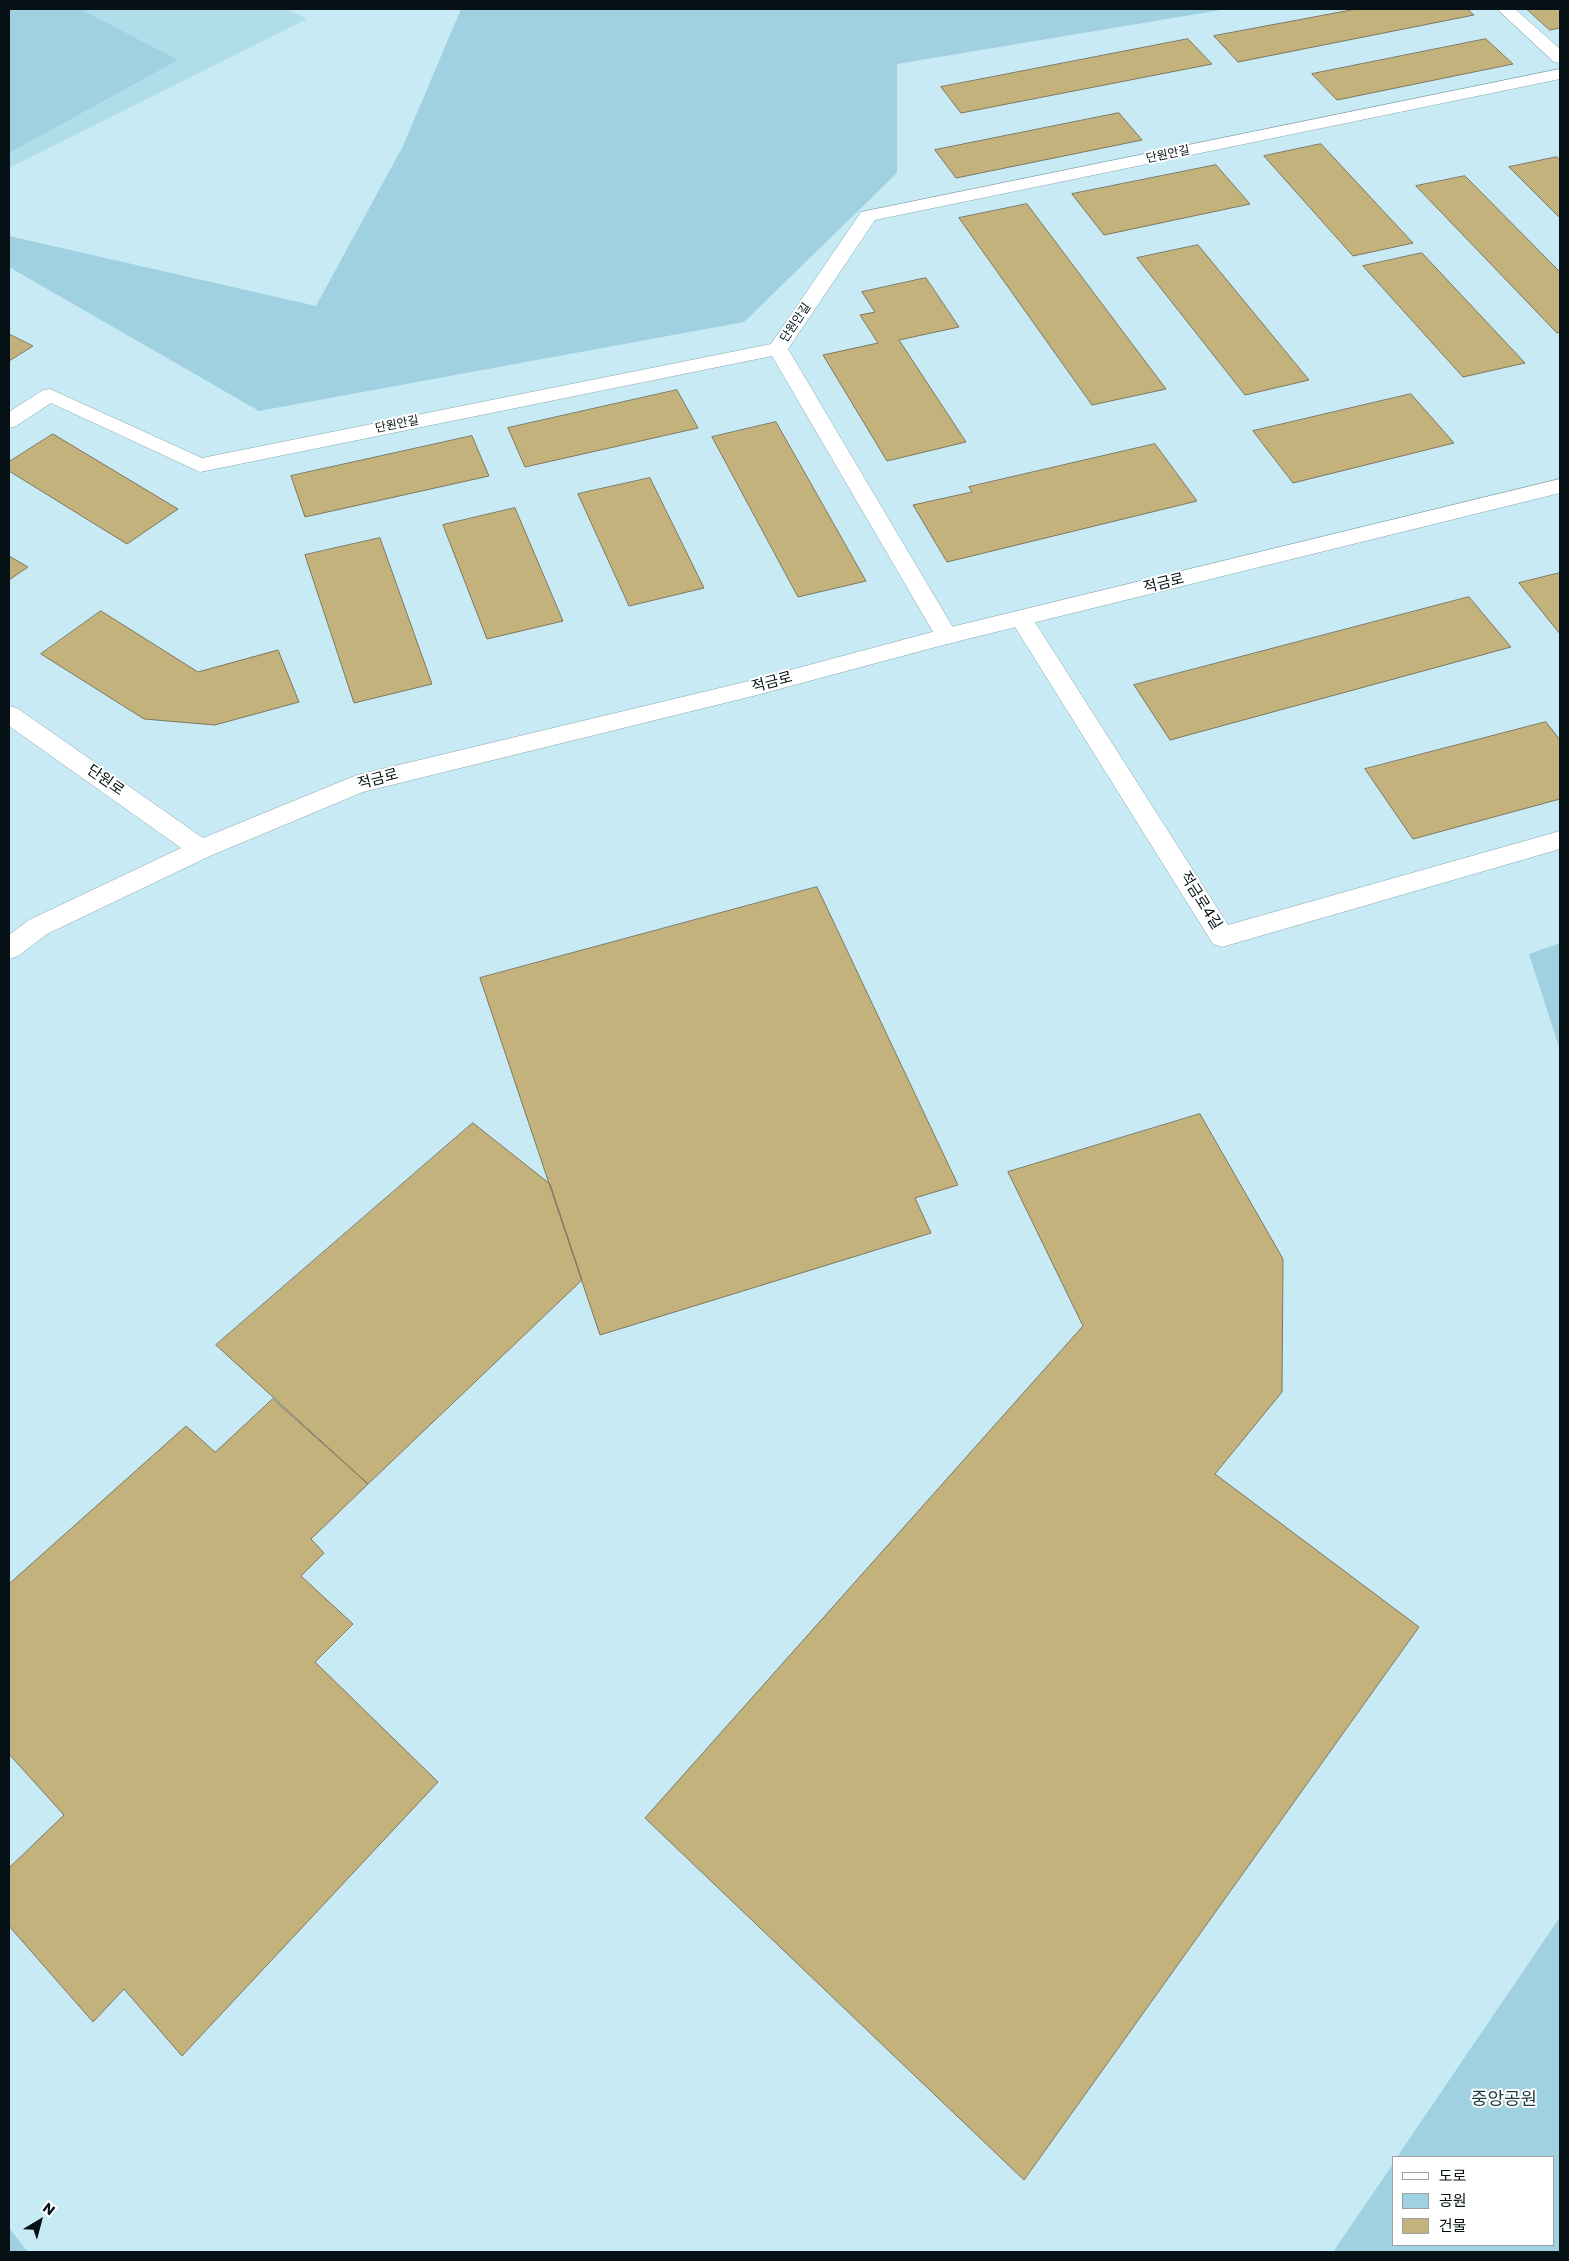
<!DOCTYPE html>
<html>
<head>
<meta charset="utf-8">
<style>
	body { margin:0 }
	#map { position:relative; width:1569px; height:2261px; overflow:hidden; background:#c7eaf4; font-family:Poppins,"Noto Sans KR",sans-serif }
	canvas { display:block }
	.frame { position:absolute; inset:0; border:10px solid #051114; pointer-events:none }
	.legend { position:absolute; left:1392px; top:2156px; width:162px; height:90px; box-sizing:border-box; background:#fff; border:1px solid #9ba0a1; margin:0; padding:6px 9px; list-style:none; font-size:15px; color:#051114 }
	.legend li { display:flex; align-items:center; gap:10px; height:25px }
	.legend b { width:25px; border:1px solid #9ba0a1 }
	.north { position:absolute; left:15px; top:2196px; width:50px; height:50px; -webkit-text-stroke:4px #fff; paint-order:stroke; rotate:37deg; font-size:14px; font-weight:700; line-height:20px; text-align:center; color:#051114 }
	.north::after { content:''; display:block; margin:auto; width:18px; height:22px; background:#051114; clip-path:polygon(50% 0,100% 100%,50% 72%,0 100%) }
</style>
</head>
<body>
<div id="map">
<canvas width="1569" height="2261"></canvas>
<div class="frame"></div>
<ul class="legend">
<li><b style="height:6px;background:#fff"></b>도로</li>
<li><b style="height:14px;background:#a0d1e0"></b>공원</li>
<li><b style="height:14px;background:#c3b27b"></b>건물</li>
</ul>
<div class="north">N</div>
</div>
<script>
const c = document.querySelector('canvas').getContext('2d');
c.lineJoin = 'round';
function paint(path, color) { c.fillStyle = color; c.fill(path, 'evenodd'); }
function strokePath(path, color, width, dash) { c.strokeStyle = color; c.lineWidth = width; c.lineCap = dash ? 'butt' : 'round'; c.setLineDash(dash || []); c.stroke(path); }
function drawText(font, color, halo, rows, align = 'center') {
  c.font = font + ' Poppins,"Noto Sans KR",sans-serif'; c.lineWidth = 4; c.setLineDash([]); c.textBaseline = 'middle'; c.strokeStyle = halo; c.fillStyle = color; for (const [text, x, y, turn = 0] of rows) {
    c.save(); c.translate(x, y); c.rotate((+turn || 0) * Math.PI / 180); c.textAlign = isNaN(turn) ? turn : align; if (halo) c.strokeText(text, 0, 0); c.fillText(text, 0, 0); c.restore();
  }
}
paint(new Path2D(`
	M 9,9 L 287,9 L 307,19 L 9,168 Z`), '#b1ddea');
paint(new Path2D(`
	M 9,9 L 80,9 L 178,60 L 9,153 Z
	M 461,9 L 1227,9 L 897,64 L 897,173 L 744,322 L 259,411 L 9,267 L 9,236 L 316,306 L 403,146 Z
	M 1560,943 L 1560,1050 L 1529,954 Z
	M 1560,1917 L 1560,2252 L 1333,2252 L 1393,2164 L 1393,2245 L 1553,2245 L 1553,2157 L 1397,2157 Z
	M 9,2228 L 28,2252 L 9,2252 Z`), '#a0d1e0');
const building = new Path2D(`
	M 1357,9 L 1467,9 L 1474,15 L 1238,62 L 1214,36 Z
	M 1527,9 L 1560,9 L 1560,28 L 1550,30 Z
	M 1188,39 L 1212,64 L 961,113 L 941,87 Z
	M 1486,39 L 1513,64 L 1337,100 L 1312,74 Z
	M 1119,113 L 1142,140 L 956,178 L 935,150 Z
	M 1321,144 L 1413,243 L 1353,256 L 1264,156 Z
	M 1557,157 L 1560,160 L 1560,218 L 1509,167 Z
	M 1216,165 L 1250,204 L 1104,235 L 1072,194 Z
	M 1465,176 L 1560,272 L 1560,332 L 1557,333 L 1416,186 Z
	M 1027,204 L 1166,389 L 1092,405 L 959,218 Z
	M 1198,245 L 1309,380 L 1245,395 L 1137,258 Z
	M 1422,253 L 1525,363 L 1463,377 L 1363,266 Z
	M 926,278 L 959,327 L 899,340 L 966,442 L 887,461 L 823,355 L 878,343 L 860,315 L 875,312 L 862,292 Z
	M 9,334 L 33,346 L 9,361 Z
	M 677,390 L 698,428 L 525,467 L 508,428 Z
	M 1411,394 L 1454,443 L 1293,483 L 1253,431 Z
	M 776,422 L 866,581 L 798,597 L 712,437 Z
	M 53,434 L 178,509 L 127,544 L 9,471 L 9,462 Z
	M 472,436 L 489,476 L 305,517 L 291,476 Z
	M 1155,444 L 1197,501 L 947,562 L 913,505 L 972,492 L 969,487 Z
	M 650,478 L 704,588 L 629,606 L 578,494 Z
	M 515,508 L 563,621 L 487,639 L 443,525 Z
	M 380,538 L 432,684 L 354,703 L 305,555 Z
	M 9,556 L 28,567 L 9,580 Z
	M 1560,573 L 1560,634 L 1519,583 Z
	M 1469,597 L 1511,647 L 1170,740 L 1134,685 Z
	M 101,611 L 198,672 L 278,650 L 299,702 L 215,725 L 144,719 L 41,654 Z
	M 1546,722 L 1560,740 L 1560,799 L 1413,839 L 1365,769 Z
	M 817,887 L 958,1185 L 915,1198 L 931,1233 L 600,1335 L 480,978 Z
	M 1200,1114 L 1283,1259 L 1282,1392 L 1215,1474 L 1419,1627 L 1024,2180 L 645,1818 L 1083,1326 L 1008,1172 Z
	M 473,1123 L 550,1184 L 582,1280 L 368,1484 L 216,1345 Z
	M 273,1399 L 368,1484 L 311,1539 L 324,1553 L 301,1576 L 353,1624 L 315,1662 L 438,1782 L 182,2056 L 124,1989 L 93,2022 L 9,1926 L 9,1868 L 64,1815 L 9,1754 L 9,1584 L 186,1426 L 215,1452 Z`);
paint(building, '#c3b27b');
strokePath(building, '#7f775d', 1);
const minor = new Path2D(`
	M 1497,9 L 1515,9 L 1560,49 L 1560,63 L 1554,62 Z
	M 1560,69 L 1560,79 L 875,220 L 788,349 L 958,636 L 955,642 L 947,644 L 939,642 L 772,356 L 200,472 L 51,403 L 16,426 L 9,428 L 9,412 L 43,390 L 50,389 L 202,458 L 771,344 L 861,212 Z
	M 1021,611 L 1029,613 L 1228,925 L 1560,831 L 1560,849 L 1222,947 L 1213,944 L 1010,619 L 1013,613 Z`);
const tertiary = new Path2D(`
	M 1560,479 L 1560,493 L 947,644 L 753,696 L 363,792 L 210,856 L 47,934 L 18,956 L 9,959 L 9,935 L 29,920 L 181,848 L 9,726 L 9,706 L 17,708 L 203,838 L 357,775 L 753,680 L 947,628 Z`);
strokePath(minor, '#85a6af', 1);
strokePath(tertiary, '#85a6af', 1);
paint(minor, '#fff');
paint(tertiary, '#fff');
drawText('12px', '#051114', '#fff', [
	["단원안길",1168,155,-12],
	["단원안길",796,323,-56],
	["단원안길",397,425,-11]
]);
drawText('15px', '#051114', '#fff', [
	["적금로",1164,584,-14],
	["적금로",772,683,-15],
	["적금로",378,780,-15],
	["단원로",105,781,35],
	["적금로4길",1200,901,58]
]);
drawText('18px', '#1a3c45', '#fff', [
	["중앙공원",1504,2100]
]);
</script>
</body>
</html>
